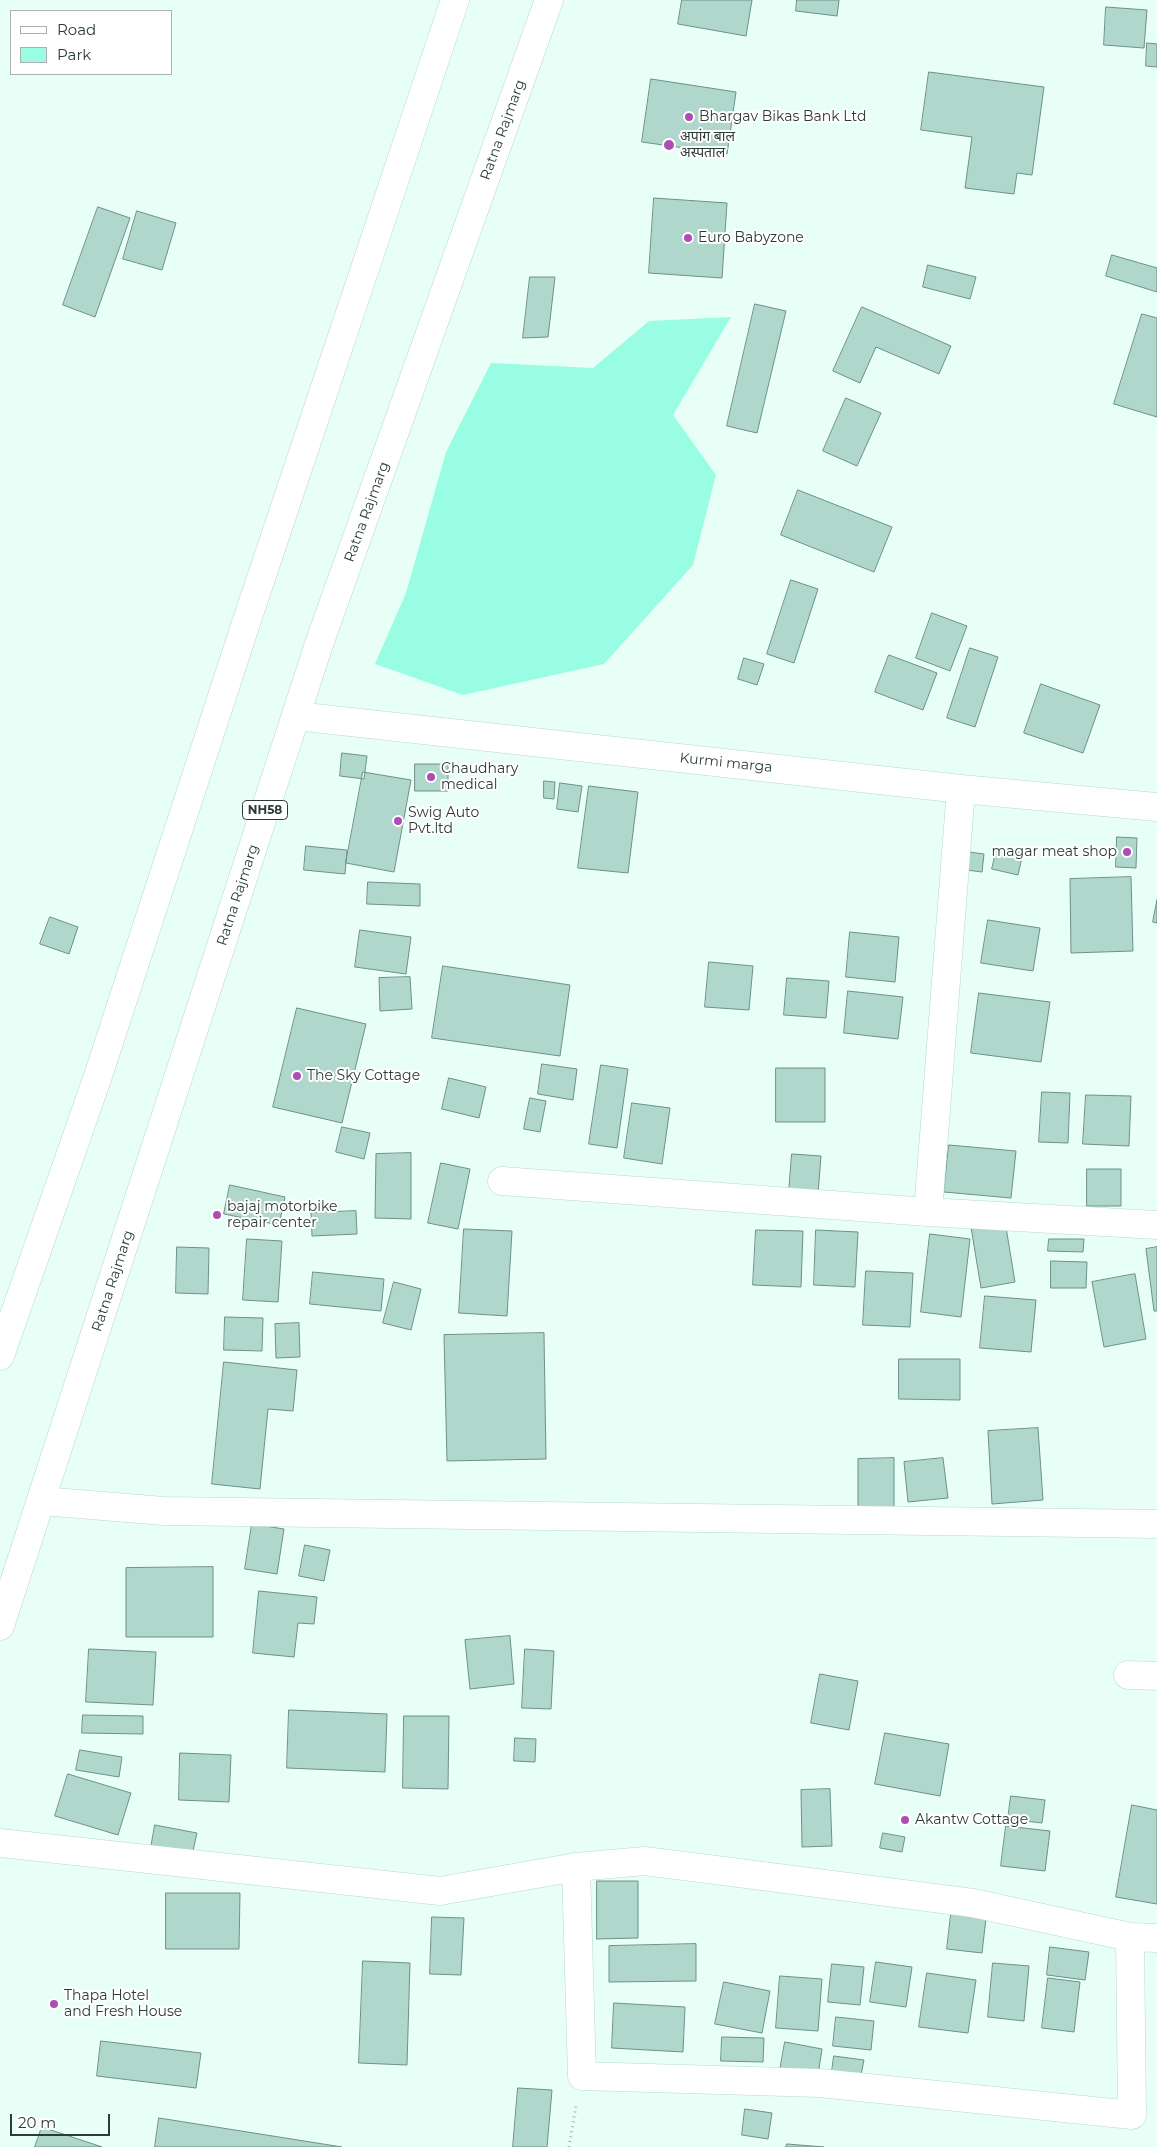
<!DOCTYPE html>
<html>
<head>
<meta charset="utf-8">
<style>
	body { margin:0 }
	#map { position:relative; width:1157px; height:2147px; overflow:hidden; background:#e8fff7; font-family:Montserrat,sans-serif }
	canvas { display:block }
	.legend { position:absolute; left:10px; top:10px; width:162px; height:65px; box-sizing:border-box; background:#fff; border:1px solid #aab1af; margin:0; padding:6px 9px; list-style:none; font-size:15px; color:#2b3b36 }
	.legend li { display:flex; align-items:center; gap:10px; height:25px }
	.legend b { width:25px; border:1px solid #aab1af }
	.scale { position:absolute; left:10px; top:2114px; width:100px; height:22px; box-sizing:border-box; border:2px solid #2b3b36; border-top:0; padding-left:6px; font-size:15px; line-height:18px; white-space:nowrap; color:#2b3b36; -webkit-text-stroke:4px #fff; paint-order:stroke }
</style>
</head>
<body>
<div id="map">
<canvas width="1157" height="2147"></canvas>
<ul class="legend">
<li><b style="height:6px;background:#fff"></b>Road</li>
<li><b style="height:14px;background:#98fde2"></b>Park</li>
</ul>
<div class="scale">20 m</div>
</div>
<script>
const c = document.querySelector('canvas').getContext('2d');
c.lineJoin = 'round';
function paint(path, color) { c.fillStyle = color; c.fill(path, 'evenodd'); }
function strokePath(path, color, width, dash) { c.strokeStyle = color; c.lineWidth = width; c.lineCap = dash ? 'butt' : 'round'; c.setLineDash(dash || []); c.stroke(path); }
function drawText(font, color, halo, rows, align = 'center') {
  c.font = font + ' Montserrat,"Noto Sans Devanagari",sans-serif'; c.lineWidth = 4; c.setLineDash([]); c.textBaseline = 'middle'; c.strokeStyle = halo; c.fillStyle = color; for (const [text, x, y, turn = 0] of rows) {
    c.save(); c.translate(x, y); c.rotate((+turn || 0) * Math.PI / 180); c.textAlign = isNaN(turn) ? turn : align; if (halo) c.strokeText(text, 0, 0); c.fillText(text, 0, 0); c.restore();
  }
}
paint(new Path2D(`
	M 731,317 L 673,415 L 716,475 L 693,565 L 604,664 L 463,695 L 375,664 L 406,593 L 446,452 L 491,363 L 593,368 L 649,321 Z`), '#98fde2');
const building = new Path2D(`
	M 682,0 L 752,0 L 746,36 L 678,24 Z
	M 797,0 L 839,0 L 837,16 L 796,11 Z
	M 1106,7 L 1147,10 L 1144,48 L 1104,45 Z
	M 1147,43 L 1157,44 L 1157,67 L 1146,66 Z
	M 929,72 L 1044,87 L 1032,175 L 1017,173 L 1014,194 L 965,188 L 972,137 L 921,130 Z
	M 651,79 L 736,92 L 727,154 L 642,142 Z
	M 654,198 L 727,203 L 722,278 L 649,273 Z
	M 98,207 L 130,218 L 95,317 L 63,305 Z
	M 137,211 L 176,223 L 162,270 L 123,259 Z
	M 1112,255 L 1157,268 L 1157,292 L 1106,276 Z
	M 928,265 L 976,277 L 970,299 L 923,287 Z
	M 530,277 L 555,277 L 548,337 L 523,338 Z
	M 755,304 L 786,311 L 757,433 L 727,426 Z
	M 862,307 L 951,346 L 939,374 L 876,347 L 860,383 L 833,371 Z
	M 1142,314 L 1157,318 L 1157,417 L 1114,404 Z
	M 846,398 L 881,413 L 857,466 L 823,451 Z
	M 798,490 L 892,527 L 874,572 L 781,535 Z
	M 791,580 L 818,589 L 794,663 L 767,654 Z
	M 932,613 L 967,626 L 950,671 L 916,658 Z
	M 970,648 L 998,657 L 975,727 L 947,718 Z
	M 889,655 L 937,673 L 923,710 L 875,692 Z
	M 744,658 L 764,664 L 757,685 L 738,679 Z
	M 1041,684 L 1100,705 L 1083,753 L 1024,733 Z
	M 342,753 L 367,756 L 364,779 L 340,776 Z
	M 415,764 L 448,764 L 448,791 L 415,791 Z
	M 363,772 L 411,780 L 394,872 L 346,863 Z
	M 544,781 L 555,782 L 554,799 L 544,798 Z
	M 560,783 L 582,786 L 578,812 L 557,809 Z
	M 589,786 L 638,792 L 628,873 L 578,868 Z
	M 1117,837 L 1137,838 L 1136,868 L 1116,867 Z
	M 306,846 L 347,850 L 345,874 L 304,870 Z
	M 997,848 L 1023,853 L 1018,875 L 992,869 Z
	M 962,851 L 984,854 L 982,872 L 959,869 Z
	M 1131,877 L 1133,951 L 1071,953 L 1070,879 Z
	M 368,882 L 420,884 L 420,906 L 367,904 Z
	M 1157,900 L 1157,923 L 1153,922 Z
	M 50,917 L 78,927 L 69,954 L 40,944 Z
	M 988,920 L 1040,928 L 1033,971 L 981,963 Z
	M 360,930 L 411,937 L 406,974 L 355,967 Z
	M 850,932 L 899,937 L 895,982 L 846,977 Z
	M 709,962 L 753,966 L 749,1010 L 705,1007 Z
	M 443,966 L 570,985 L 560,1056 L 432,1038 Z
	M 410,977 L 412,1009 L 380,1011 L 379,978 Z
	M 787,978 L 829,981 L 826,1018 L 784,1015 Z
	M 848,991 L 903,997 L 898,1039 L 844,1033 Z
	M 979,993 L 1050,1002 L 1041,1062 L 971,1053 Z
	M 297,1008 L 366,1024 L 342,1123 L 273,1107 Z
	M 542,1064 L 577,1069 L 573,1100 L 538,1094 Z
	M 601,1065 L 628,1069 L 617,1148 L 589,1144 Z
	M 776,1068 L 825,1068 L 825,1122 L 776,1122 Z
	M 449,1078 L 486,1087 L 479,1118 L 442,1109 Z
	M 1042,1092 L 1070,1093 L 1068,1143 L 1039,1142 Z
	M 1086,1095 L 1131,1096 L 1129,1146 L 1083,1144 Z
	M 530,1098 L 546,1101 L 540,1132 L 524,1129 Z
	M 632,1103 L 670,1108 L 662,1164 L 624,1158 Z
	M 342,1127 L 370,1133 L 364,1159 L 336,1152 Z
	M 949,1145 L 1016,1151 L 1011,1198 L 944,1192 Z
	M 411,1153 L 411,1219 L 375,1218 L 376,1154 Z
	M 792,1154 L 821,1156 L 818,1194 L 789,1192 Z
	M 441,1163 L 470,1169 L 458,1229 L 428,1223 Z
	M 1087,1169 L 1121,1169 L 1121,1206 L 1087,1206 Z
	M 230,1185 L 285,1197 L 279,1225 L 224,1214 Z
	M 356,1211 L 357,1234 L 312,1236 L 311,1213 Z
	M 1005,1221 L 1015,1282 L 981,1288 L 971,1227 Z
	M 464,1229 L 512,1231 L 507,1316 L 459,1313 Z
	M 756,1230 L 803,1231 L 801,1287 L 753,1285 Z
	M 816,1230 L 858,1232 L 855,1287 L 814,1285 Z
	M 930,1234 L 970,1239 L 961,1317 L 921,1312 Z
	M 247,1239 L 282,1241 L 278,1302 L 243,1300 Z
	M 1049,1239 L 1084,1239 L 1083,1252 L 1048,1251 Z
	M 177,1247 L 209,1248 L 208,1294 L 176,1293 Z
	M 1157,1247 L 1157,1311 L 1154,1311 L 1146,1249 Z
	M 1051,1261 L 1087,1262 L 1086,1288 L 1051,1288 Z
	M 866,1271 L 913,1273 L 910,1327 L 863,1325 Z
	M 313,1272 L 384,1279 L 381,1311 L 310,1304 Z
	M 1135,1274 L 1146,1339 L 1104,1347 L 1092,1282 Z
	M 394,1282 L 421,1289 L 411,1330 L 383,1323 Z
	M 985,1296 L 1036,1300 L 1031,1352 L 980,1348 Z
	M 225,1317 L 263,1318 L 262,1351 L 224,1350 Z
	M 299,1323 L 300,1357 L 276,1358 L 275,1324 Z
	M 544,1333 L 546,1459 L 447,1461 L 444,1335 Z
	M 899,1359 L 960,1359 L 960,1400 L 899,1399 Z
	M 224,1362 L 297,1370 L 293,1411 L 268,1409 L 260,1489 L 212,1484 Z
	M 1038,1428 L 1043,1500 L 992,1504 L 988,1431 Z
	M 894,1458 L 894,1508 L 858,1509 L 858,1459 Z
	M 943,1458 L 948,1498 L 908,1502 L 904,1462 Z
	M 252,1524 L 284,1529 L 277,1574 L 245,1569 Z
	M 305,1545 L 330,1550 L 324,1581 L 299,1576 Z
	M 213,1567 L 213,1637 L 126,1637 L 126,1568 Z
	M 259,1591 L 317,1597 L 314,1624 L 298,1623 L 294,1657 L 253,1653 Z
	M 510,1636 L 514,1684 L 470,1689 L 465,1640 Z
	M 89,1649 L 156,1652 L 153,1705 L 86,1702 Z
	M 525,1649 L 554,1651 L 551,1709 L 522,1708 Z
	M 820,1674 L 858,1681 L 849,1730 L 811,1723 Z
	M 289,1710 L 387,1714 L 385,1772 L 287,1768 Z
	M 83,1715 L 143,1716 L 143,1734 L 82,1733 Z
	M 404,1716 L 449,1716 L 448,1789 L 403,1788 Z
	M 885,1733 L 949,1744 L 940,1796 L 875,1784 Z
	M 515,1738 L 536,1739 L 535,1762 L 514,1761 Z
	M 80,1750 L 122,1757 L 119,1777 L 76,1770 Z
	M 180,1753 L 231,1755 L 229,1802 L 179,1800 Z
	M 68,1774 L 131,1793 L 118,1835 L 55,1816 Z
	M 830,1789 L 832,1846 L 802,1847 L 801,1790 Z
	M 1011,1796 L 1045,1800 L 1042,1823 L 1008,1819 Z
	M 1132,1805 L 1157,1810 L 1157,1904 L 1116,1897 Z
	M 155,1825 L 197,1833 L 192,1855 L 151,1848 Z
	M 1006,1826 L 1050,1831 L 1045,1871 L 1001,1866 Z
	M 883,1833 L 905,1837 L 902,1852 L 880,1848 Z
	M 597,1881 L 638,1881 L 638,1938 L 597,1939 Z
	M 166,1893 L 240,1893 L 239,1949 L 166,1949 Z
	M 951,1914 L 986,1918 L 982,1953 L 947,1949 Z
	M 432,1917 L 464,1918 L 461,1975 L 430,1974 Z
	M 696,1944 L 696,1981 L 609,1982 L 609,1946 Z
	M 1050,1947 L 1089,1952 L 1085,1980 L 1047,1975 Z
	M 363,1961 L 410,1963 L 407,2065 L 359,2063 Z
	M 876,1962 L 912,1967 L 906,2007 L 870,2002 Z
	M 993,1963 L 1029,1966 L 1024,2021 L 988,2017 Z
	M 832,1964 L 864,1967 L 860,2005 L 828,2002 Z
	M 927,1973 L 976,1980 L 968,2033 L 919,2027 Z
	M 780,1976 L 822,1979 L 818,2031 L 776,2028 Z
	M 1048,1978 L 1080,1982 L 1074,2032 L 1042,2028 Z
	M 724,1982 L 770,1991 L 762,2033 L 715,2024 Z
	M 614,2003 L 685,2007 L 683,2052 L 612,2048 Z
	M 836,2017 L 874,2021 L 871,2050 L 833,2046 Z
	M 722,2037 L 764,2038 L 763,2062 L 721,2061 Z
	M 101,2041 L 201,2053 L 196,2088 L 97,2076 Z
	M 785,2042 L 822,2049 L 818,2075 L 780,2070 Z
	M 834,2056 L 864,2060 L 861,2075 L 832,2071 Z
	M 518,2088 L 552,2090 L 547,2147 L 513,2147 Z
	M 745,2109 L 772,2113 L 768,2139 L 742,2135 Z
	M 159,2118 L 342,2147 L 155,2147 Z
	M 42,2127 L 102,2147 L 35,2147 Z
	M 787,2144 L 824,2147 L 786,2147 Z`);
paint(building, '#b0d7cb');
strokePath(building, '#6d9187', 1);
const minor = new Path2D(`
	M 296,716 L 961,789 L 1157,807
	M 961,789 L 928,1212 L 1157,1225
	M 502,1181 L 928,1212
	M 42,1501 L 164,1511 L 1157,1524
	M 1128,1675 L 1157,1676
	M 0,1843 L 440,1891 L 576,1867 L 645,1861 L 973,1903 L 1130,1937 L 1157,1938
	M 576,1867 L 582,2076 L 820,2083 L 1132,2115 L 1130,1937`);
const trunk = new Path2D(`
	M 0,1356 L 99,1073 L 247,620 L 455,0
	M 0,1626 L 319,644 L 549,0`);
strokePath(minor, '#b3dace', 29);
strokePath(trunk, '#b3dace', 29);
strokePath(new Path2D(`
	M 569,2147 L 576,2106`), '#a3b8b1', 3, [1, 4]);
strokePath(minor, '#fff', 28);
strokePath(trunk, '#fff', 28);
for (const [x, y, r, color] of [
	[689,117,5,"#ae4db6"],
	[669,145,6,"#ae4db6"],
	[688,238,5,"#ae4db6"],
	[431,777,5,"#ae4db6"],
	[398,821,5,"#ae4db6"],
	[1127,852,5,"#ae4db6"],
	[297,1076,5,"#ae4db6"],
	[217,1215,5,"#ae4db6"],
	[905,1820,5,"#ae4db6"],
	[54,2004,5,"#ae4db6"]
]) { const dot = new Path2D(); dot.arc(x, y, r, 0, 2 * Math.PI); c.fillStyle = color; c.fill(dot); strokePath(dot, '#fff', 2); }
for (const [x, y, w] of [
	[265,810,45]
]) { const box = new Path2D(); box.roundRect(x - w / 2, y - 9.5, w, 19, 4); c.fillStyle = '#fff'; c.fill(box); strokePath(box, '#2b3b36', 1); }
drawText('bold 12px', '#2b3b36', null, [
	["NH58",265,810]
]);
drawText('14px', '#2b3b36', '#fff', [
	["Bhargav Bikas Bank Ltd",699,117],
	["अपांग बाल",680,137],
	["अस्पताल",680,153],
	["Euro Babyzone",698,238],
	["Chaudhary",441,769],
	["medical",441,785],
	["Swig Auto",408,813],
	["Pvt.ltd",408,829],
	["magar meat shop",1117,852,"right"],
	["The Sky Cottage",307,1076],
	["bajaj motorbike",227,1207],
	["repair center",227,1223],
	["Akantw Cottage",915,1820],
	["Thapa Hotel",64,1996],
	["and Fresh House",64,2012]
], 'left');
drawText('14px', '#2b3b36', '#fff', [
	["Ratna Rajmarg",503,130,-70],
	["Ratna Rajmarg",367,512,-70],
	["Kurmi marga",726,763,6],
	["Ratna Rajmarg",238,895,-72],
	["Ratna Rajmarg",113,1281,-72]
]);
</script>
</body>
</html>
